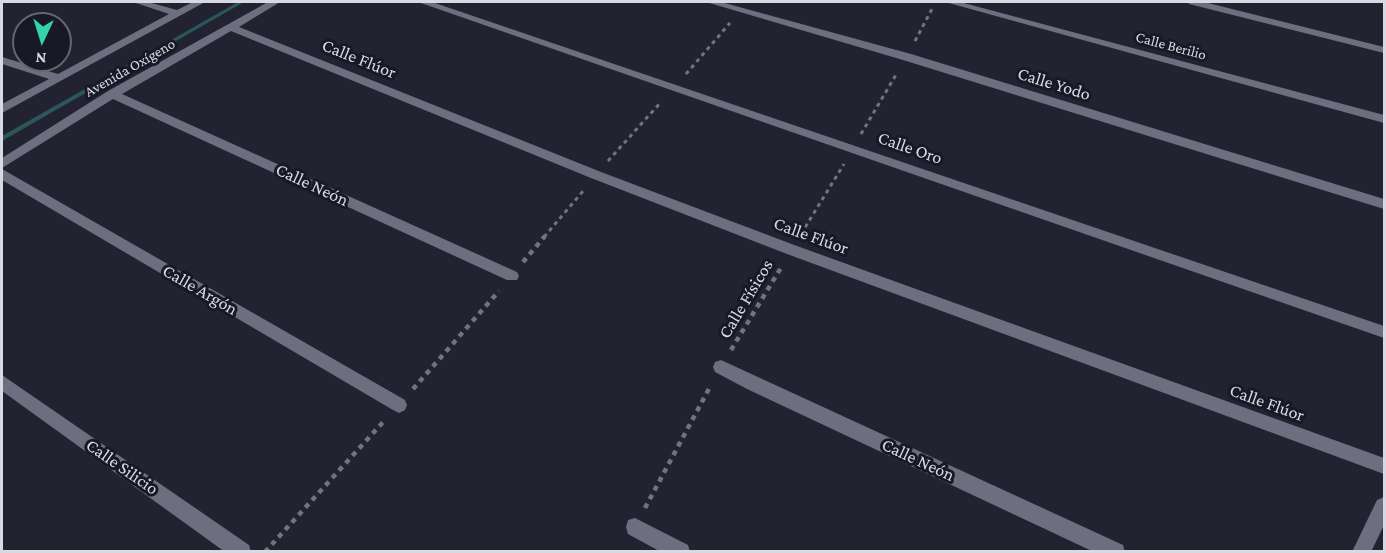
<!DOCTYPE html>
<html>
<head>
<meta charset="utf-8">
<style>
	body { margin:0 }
	#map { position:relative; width:1386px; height:553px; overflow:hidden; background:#222230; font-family:"Crimson Pro",serif }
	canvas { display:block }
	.frame { position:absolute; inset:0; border:3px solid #d9d9e3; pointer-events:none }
	.north { position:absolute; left:12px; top:12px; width:60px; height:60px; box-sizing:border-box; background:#191826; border:2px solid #666572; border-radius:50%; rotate:184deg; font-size:16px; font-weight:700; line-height:24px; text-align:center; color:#d9d9e3 }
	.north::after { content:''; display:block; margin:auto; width:21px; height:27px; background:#33d4a8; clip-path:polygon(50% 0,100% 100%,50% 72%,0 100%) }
</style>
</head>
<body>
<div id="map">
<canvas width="1386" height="553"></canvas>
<div class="frame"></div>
<div class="north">N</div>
</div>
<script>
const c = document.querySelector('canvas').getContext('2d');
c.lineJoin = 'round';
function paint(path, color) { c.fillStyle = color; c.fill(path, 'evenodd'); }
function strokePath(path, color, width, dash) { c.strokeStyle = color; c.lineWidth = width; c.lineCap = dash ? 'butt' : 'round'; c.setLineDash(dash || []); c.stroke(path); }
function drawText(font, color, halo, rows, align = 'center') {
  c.font = font + ' "Crimson Pro",serif'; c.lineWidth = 6; c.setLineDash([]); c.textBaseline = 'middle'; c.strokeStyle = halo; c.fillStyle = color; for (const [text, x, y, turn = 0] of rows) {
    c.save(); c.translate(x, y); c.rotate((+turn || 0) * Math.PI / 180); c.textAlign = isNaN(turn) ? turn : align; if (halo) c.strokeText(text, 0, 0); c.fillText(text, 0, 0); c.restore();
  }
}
paint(new Path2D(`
	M 238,2 L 244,2 L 2,141 L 2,136 Z`), '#29575d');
strokePath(new Path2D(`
	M 915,41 L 933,7
	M 686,74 L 730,23
	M 861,134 L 897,73
	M 608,161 L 661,102
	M 801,234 L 844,164
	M 544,237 L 584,190`), '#737380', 3, [4, 4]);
strokePath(new Path2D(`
	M 523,262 L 545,236
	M 731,350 L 782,266
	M 413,389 L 499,291
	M 645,508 L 711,385
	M 265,552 L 384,421`), '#737380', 4.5, [5, 5]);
paint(new Path2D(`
	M 133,2 L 148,2 L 177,10 L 193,2 L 205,2 L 2,113 L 2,104 L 49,79 L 2,64 L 2,57 L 58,74 L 169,14 Z
	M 268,2 L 280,2 L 239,27 L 601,172 L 797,246 L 1384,458 L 1384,474 L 787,254 L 591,178 L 231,31 L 122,94 L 517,272 L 519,276 L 517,280 L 507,280 L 113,99 L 2,168 L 2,158 L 108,91 Z
	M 418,2 L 432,2 L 1384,326 L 1384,338 Z
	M 706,2 L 721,2 L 911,54 L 1384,199 L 1384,209 L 903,60 Z
	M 945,2 L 960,2 L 1384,115 L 1384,123 Z
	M 1188,2 L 1204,2 L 1384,47 L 1384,53 L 1189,4 Z
	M 2,169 L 405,400 L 407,405 L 405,410 L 399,413 L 393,410 L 2,180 Z
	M 721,360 L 1123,545 L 1125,552 L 1094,552 L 747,389 L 715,372 L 713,367 L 715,362 Z
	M 2,375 L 249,545 L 251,552 L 225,552 L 2,391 Z
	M 1384,497 L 1384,525 L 1371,552 L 1352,552 L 1377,500 Z
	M 635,518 L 688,545 L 690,552 L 661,552 L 628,534 L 626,527 L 628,520 Z`), '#6e6e80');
drawText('15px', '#d9d9e3', '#191826', [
	["Calle Berilio",1171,46,15],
	["Avenida Oxígeno",130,68,-30]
]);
drawText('18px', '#d9d9e3', '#191826', [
	["Calle Flúor",359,59,22],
	["Calle Yodo",1054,84,17],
	["Calle Oro",910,148,19],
	["Calle Neón",312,185,25],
	["Calle Flúor",811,236,20],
	["Calle Argón",200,290,30],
	["Calle Físicos",746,299,-59],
	["Calle Flúor",1267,403,20],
	["Calle Neón",918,460,25],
	["Calle Silicio",122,467,35]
]);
</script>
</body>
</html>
